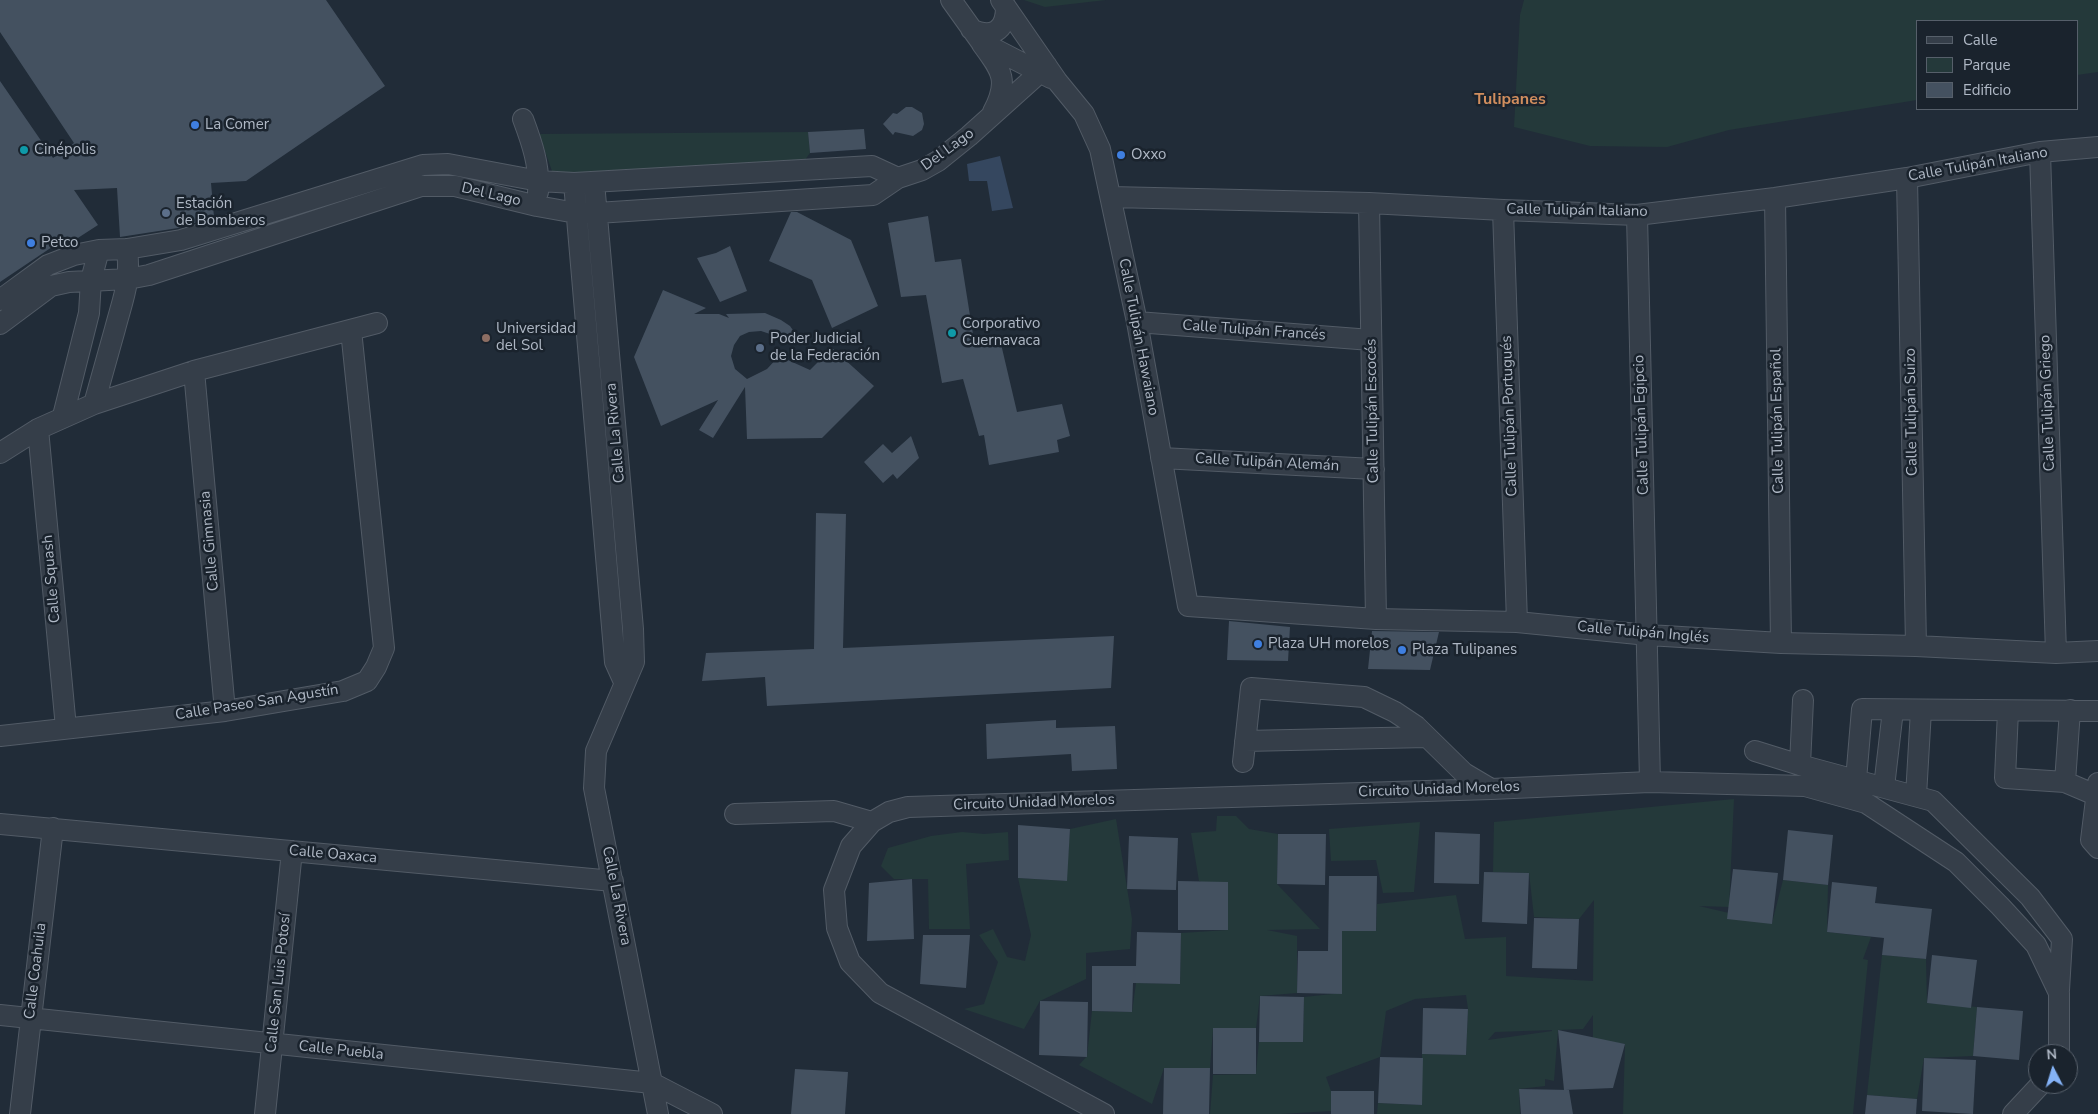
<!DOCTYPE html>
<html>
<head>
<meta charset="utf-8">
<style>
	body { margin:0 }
	#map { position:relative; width:2098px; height:1114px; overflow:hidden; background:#212c38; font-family:"Nunito Sans",sans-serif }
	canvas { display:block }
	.legend { position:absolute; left:1916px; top:20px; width:162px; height:90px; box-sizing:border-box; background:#1a232d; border:1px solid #565f6a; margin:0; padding:6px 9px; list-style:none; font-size:15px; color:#afb8c5 }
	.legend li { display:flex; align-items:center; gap:10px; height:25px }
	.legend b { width:25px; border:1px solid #565f6a }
	.north { position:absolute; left:2028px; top:1044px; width:50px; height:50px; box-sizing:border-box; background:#1a232d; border:1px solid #565f6a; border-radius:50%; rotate:355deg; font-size:14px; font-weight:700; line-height:20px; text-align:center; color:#afb8c5 }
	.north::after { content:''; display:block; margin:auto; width:18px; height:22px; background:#84b2f6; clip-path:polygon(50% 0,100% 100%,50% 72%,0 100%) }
</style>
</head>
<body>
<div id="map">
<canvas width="2098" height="1114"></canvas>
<ul class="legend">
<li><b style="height:6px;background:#353e49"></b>Calle</li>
<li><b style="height:14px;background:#24393a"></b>Parque</li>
<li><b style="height:14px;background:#445160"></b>Edificio</li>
</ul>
<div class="north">N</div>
</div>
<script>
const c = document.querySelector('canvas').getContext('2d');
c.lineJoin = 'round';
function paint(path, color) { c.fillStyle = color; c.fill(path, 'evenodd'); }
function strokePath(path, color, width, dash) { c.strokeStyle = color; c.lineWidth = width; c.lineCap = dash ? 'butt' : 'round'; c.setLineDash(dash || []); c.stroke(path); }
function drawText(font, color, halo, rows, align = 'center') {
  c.font = font + ' "Nunito Sans",sans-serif'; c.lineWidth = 5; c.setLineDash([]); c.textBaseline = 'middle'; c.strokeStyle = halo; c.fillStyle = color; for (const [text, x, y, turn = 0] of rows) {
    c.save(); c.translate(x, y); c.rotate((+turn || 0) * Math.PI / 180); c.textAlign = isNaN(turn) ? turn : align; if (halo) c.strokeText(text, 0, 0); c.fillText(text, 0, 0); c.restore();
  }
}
paint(new Path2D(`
	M 1024,0 L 1106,0 L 1045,7 Z
	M 1524,0 L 2098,0 L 2098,72 L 2077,75 L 2077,21 L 1917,21 L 1917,100 L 1729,130 L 1667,147 L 1590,146 L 1514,127 L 1520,15 Z
	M 808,132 L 810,153 L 797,171 L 553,174 L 539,134 Z
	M 1734,799 L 1729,907 L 1699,906 L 1772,923 L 1783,880 L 1828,885 L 1827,932 L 1871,937 L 1863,959 L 1868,960 L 1853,1114 L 1623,1114 L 1625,1044 L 1593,1040 L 1593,1015 L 1583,1029 L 1558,1030 L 1554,1081 L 1545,1079 L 1545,1086 L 1519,1089 L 1520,1114 L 1377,1114 L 1378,1103 L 1421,1105 L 1422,1054 L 1466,1055 L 1468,1009 L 1466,995 L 1415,999 L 1386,1011 L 1380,1057 L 1326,1077 L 1331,1091 L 1331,1111 L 1281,1114 L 1210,1114 L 1213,1075 L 1256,1074 L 1259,1041 L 1303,1042 L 1304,997 L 1342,993 L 1342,951 L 1328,931 L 1376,931 L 1377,904 L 1456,895 L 1465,939 L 1506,937 L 1506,976 L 1593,981 L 1594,900 L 1579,919 L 1534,917 L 1529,873 L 1493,872 L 1494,822 ZM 1552,1030 L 1552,1031 L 1488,1040 L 1495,1032 Z
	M 1217,816 L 1236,816 L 1249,829 L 1278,834 L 1277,884 L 1320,929 L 1267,930 L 1297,936 L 1297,993 L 1260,996 L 1256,1028 L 1213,1029 L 1210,1068 L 1164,1068 L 1152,1104 L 1079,1065 L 1087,1056 L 1092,1011 L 1132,1012 L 1136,983 L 1180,984 L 1181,933 L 1228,930 L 1228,892 L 1199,881 L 1191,833 L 1216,831 Z
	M 1116,819 L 1132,919 L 1130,949 L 1086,953 L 1086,979 L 1040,1001 L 1024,1029 L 964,1009 L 984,1004 L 998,962 L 979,935 L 993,929 L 1007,957 L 1025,961 L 1031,935 L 1018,878 L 1066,881 L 1070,829 Z
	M 1420,822 L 1414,892 L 1383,893 L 1376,860 L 1331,861 L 1329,829 Z
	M 962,832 L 984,834 L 1008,832 L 1009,860 L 966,864 L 970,929 L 929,929 L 928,879 L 894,879 L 881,866 L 888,848 L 931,836 Z
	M 1882,955 L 1926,959 L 1927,1003 L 1977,1007 L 1973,1056 L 1924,1058 L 1917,1099 L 1867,1095 Z`), '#24393a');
paint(new Path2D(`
	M 1000,156 L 1013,208 L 992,211 L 987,181 L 969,181 L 967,164 Z`), '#35475f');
paint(new Path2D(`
	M 0,0 L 326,0 L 385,86 L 246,181 L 211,183 L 214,217 L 178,228 L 120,237 L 117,188 L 74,190 L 98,225 L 67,245 L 58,248 L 55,245 L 0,282 L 0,81 L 53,158 L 74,143 L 0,32 Z
	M 906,107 L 912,107 L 922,113 L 924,124 L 922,130 L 913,136 L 895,132 L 893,135 L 883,124 L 893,113 L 897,114 Z
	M 864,129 L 866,149 L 810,153 L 808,132 Z
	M 791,212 L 797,212 L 851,240 L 878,306 L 832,328 L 812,280 L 769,261 Z
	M 928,216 L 935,262 L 961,259 L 975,347 L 1001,344 L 1017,412 L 1062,404 L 1070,436 L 1057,440 L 1059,452 L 989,465 L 984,435 L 979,436 L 963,379 L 942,383 L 926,295 L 901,297 L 888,223 Z
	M 730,246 L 747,291 L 720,302 L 697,258 L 716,253 Z
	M 663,290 L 706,308 L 694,314 L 719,314 L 729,318 L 726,314 L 765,313 L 781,320 L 790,326 L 797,336 L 781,344 L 773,335 L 761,331 L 749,332 L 740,336 L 734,345 L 731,356 L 735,369 L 747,379 L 767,369 L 779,356 L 810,370 L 832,348 L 874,386 L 822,438 L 747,439 L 745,387 L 713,438 L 699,430 L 718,400 L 661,426 L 634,357 Z
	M 911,436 L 919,458 L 897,479 L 893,474 L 883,483 L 864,462 L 883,444 L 892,453 Z
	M 816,513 L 846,514 L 843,648 L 1114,636 L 1111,688 L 767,706 L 765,677 L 702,681 L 706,653 L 814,649 Z
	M 1229,621 L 1290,627 L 1288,661 L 1227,660 Z
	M 1372,631 L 1439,632 L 1430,670 L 1368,669 Z
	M 1056,720 L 1056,728 L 1115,726 L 1117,769 L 1072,771 L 1071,754 L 987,759 L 986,724 Z
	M 1018,825 L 1070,829 L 1067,881 L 1018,878 Z
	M 1788,830 L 1833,835 L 1828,885 L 1783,880 Z
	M 1435,832 L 1480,834 L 1479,884 L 1434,883 Z
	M 1278,834 L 1326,834 L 1325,885 L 1277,884 Z
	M 1129,836 L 1178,838 L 1176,890 L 1127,889 Z
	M 1733,869 L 1778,873 L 1772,924 L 1727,919 Z
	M 1484,872 L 1529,873 L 1527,924 L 1482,922 Z
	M 1329,876 L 1377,876 L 1376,931 L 1342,931 L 1342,994 L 1297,993 L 1298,951 L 1328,951 Z
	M 912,879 L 914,939 L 867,941 L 869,883 Z
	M 1178,881 L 1228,882 L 1228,930 L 1178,930 Z
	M 1832,882 L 1877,887 L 1875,903 L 1932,909 L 1926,959 L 1882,955 L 1884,938 L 1827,932 Z
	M 1534,918 L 1579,919 L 1577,969 L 1532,968 Z
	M 1137,932 L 1181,933 L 1180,984 L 1133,983 L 1132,1012 L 1092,1011 L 1092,966 L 1136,966 Z
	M 923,935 L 970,935 L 966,988 L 920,984 Z
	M 1932,955 L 1977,960 L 1971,1008 L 1927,1003 Z
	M 1260,996 L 1304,997 L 1303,1042 L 1259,1042 Z
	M 1040,1001 L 1088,1002 L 1087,1057 L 1039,1055 Z
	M 1977,1007 L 2023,1011 L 2019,1060 L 1973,1056 Z
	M 1423,1008 L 1468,1009 L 1466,1055 L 1422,1054 Z
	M 1213,1028 L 1256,1028 L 1256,1074 L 1213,1074 Z
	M 1558,1030 L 1625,1044 L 1613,1088 L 1564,1090 Z
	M 1380,1057 L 1423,1058 L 1422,1105 L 1378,1103 Z
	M 1924,1058 L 1976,1060 L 1973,1114 L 1922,1111 Z
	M 1164,1068 L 1210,1068 L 1209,1114 L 1163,1114 Z
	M 795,1069 L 848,1072 L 845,1114 L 791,1114 Z
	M 1519,1089 L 1569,1090 L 1573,1114 L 1521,1114 Z
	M 1331,1091 L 1374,1091 L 1374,1114 L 1331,1114 Z
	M 1867,1095 L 1917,1099 L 1916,1114 L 1865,1114 Z`), '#445160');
const minor = new Path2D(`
	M 951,0 L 981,42 L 1051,78
	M 1001,0 L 1057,81 L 1084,114 L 1100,149 L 1137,322 L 1188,606 L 1376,619 L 1517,622 L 1648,635 L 1781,643 L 1916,646 L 2056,653 L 2098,651
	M 971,29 C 992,39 1006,31 1006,7
	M 982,44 C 1001,70 1010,80 993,112
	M 523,119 C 532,143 540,166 538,192
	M 2040,152 L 2056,653
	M 1907,178 L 1916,646
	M 594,182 L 633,629 L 634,662 L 596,751 L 594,788 L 658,1114
	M 574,183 L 615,662 L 624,682
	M 1111,197 L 1369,203 L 1503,210 L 1637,215 L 1775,198 L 1907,178 L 2040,152 L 2098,147
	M 1775,198 L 1781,643
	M 1369,203 L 1376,619
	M 1503,210 L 1517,622
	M 1637,215 L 1650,782
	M 0,300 L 48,265 L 74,255 L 99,250 L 127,249 L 181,240 L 423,165 L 448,164 L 539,181 L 574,183 L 872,166 L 898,178
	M 1137,322 L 1371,340
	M 0,324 L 51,286 L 69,282 L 128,279 L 149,275 L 421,186 L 455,186 L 537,206 L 576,213 L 597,213 L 873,195 L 898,178 L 922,170 L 938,161 L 969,136 L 1047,66
	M 194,371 L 225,711
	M 94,404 C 101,379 108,354 115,329 C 123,298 131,282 127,249
	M 63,416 L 89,313 L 91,280 L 99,250
	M 38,429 L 66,728
	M 0,453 L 38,429 L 94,404 L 194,371 L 377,323
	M 1161,458 L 1374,469
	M 2008,711 L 2005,778 L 2065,782 L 2098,796
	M 0,736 L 225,711 L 343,691 L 367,681 L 376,667 L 384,648 L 351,330
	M 1245,741 L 1427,737
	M 1755,751 L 1800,765 L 1933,801 L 2030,897 L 2062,939 L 2059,990
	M 1243,762 L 1251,688 L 1364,697 L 1395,712 L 1416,726 L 1464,773 L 1491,789
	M 1800,765 L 1803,700
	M 1856,780 L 1862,709 L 2098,711
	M 2065,782 L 2070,710
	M 2098,783 L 2091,840 L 2098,848
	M 1884,787 L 1893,710
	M 1916,796 L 1921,710
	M 735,814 L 834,811 L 872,822
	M 0,824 L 613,881
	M 0,1015 L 652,1083 L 712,1114
	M 20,1114 L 53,828
	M 265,1114 L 292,851
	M 1104,1114 L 880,993 L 850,962 L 837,928 L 834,890 L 851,846 L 872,822 L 889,812 L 908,807 L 1491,789 L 1650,782 L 1805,786 L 1866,803 L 1956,862 L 2000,906 L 2036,945 L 2059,993 L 2059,1054
	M 2013,1114 L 2041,1084`);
strokePath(minor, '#525b66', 22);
strokePath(minor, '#353e49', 20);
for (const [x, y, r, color] of [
	[195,125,5,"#3f7fe0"],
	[24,150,5,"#0f9aa8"],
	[1121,155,5,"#3f7fe0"],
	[166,213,5,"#5c6f8a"],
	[31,243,5,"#3f7fe0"],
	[952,333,5,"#0f9aa8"],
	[486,338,5,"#8d6e63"],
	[760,348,5,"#5c6f8a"],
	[1258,644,5,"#3f7fe0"],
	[1402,650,5,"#3f7fe0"]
]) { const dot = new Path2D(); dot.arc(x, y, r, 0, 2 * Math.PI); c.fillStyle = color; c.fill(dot); strokePath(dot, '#1a232d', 2); }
drawText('15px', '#afb8c5', '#1a232d', [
	["La Comer",205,125],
	["Cinépolis",34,150],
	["Oxxo",1131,155],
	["Estación",176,204],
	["de Bomberos",176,221],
	["Petco",41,243],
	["Corporativo",962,324],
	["Cuernavaca",962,341],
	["Universidad",496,329],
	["del Sol",496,346],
	["Poder Judicial",770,339],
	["de la Federación",770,356],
	["Plaza UH morelos",1268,644],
	["Plaza Tulipanes",1412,650]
], 'left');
drawText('15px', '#afb8c5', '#1a232d', [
	["Del Lago",948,150,-36],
	["Calle Tulipán Italiano",1978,165,-10],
	["Del Lago",491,195,13],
	["Calle Tulipán Italiano",1577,211,1],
	["Calle Tulipán Francés",1254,331,4],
	["Calle Tulipán Hawaiano",1138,337,79],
	["Calle Tulipán Griego",2048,403,-92],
	["Calle Tulipán Escocés",1373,411,-91],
	["Calle Tulipán Suizo",1912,412,-91],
	["Calle Tulipán Portugués",1510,416,-92],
	["Calle Tulipán Español",1778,421,-91],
	["Calle Tulipán Egipcio",1642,425,-92],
	["Calle La Rivera",616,433,-95],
	["Calle Tulipán Alemán",1267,463,3],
	["Calle Gimnasia",210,541,-95],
	["Calle Squash",52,579,-95],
	["Calle Tulipán Inglés",1643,633,5],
	["Calle Paseo San Agustín",257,703,-9],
	["Circuito Unidad Morelos",1439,790,-2],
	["Circuito Unidad Morelos",1034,803,-2],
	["Calle Oaxaca",333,855,5],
	["Calle La Rivera",616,896,79],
	["Calle Coahuila",36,971,-83],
	["Calle San Luis Potosí",279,983,-84],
	["Calle Puebla",341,1051,6]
]);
drawText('bold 16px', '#d18e5e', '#1a232d', [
	["Tulipanes",1510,100]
]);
</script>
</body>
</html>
